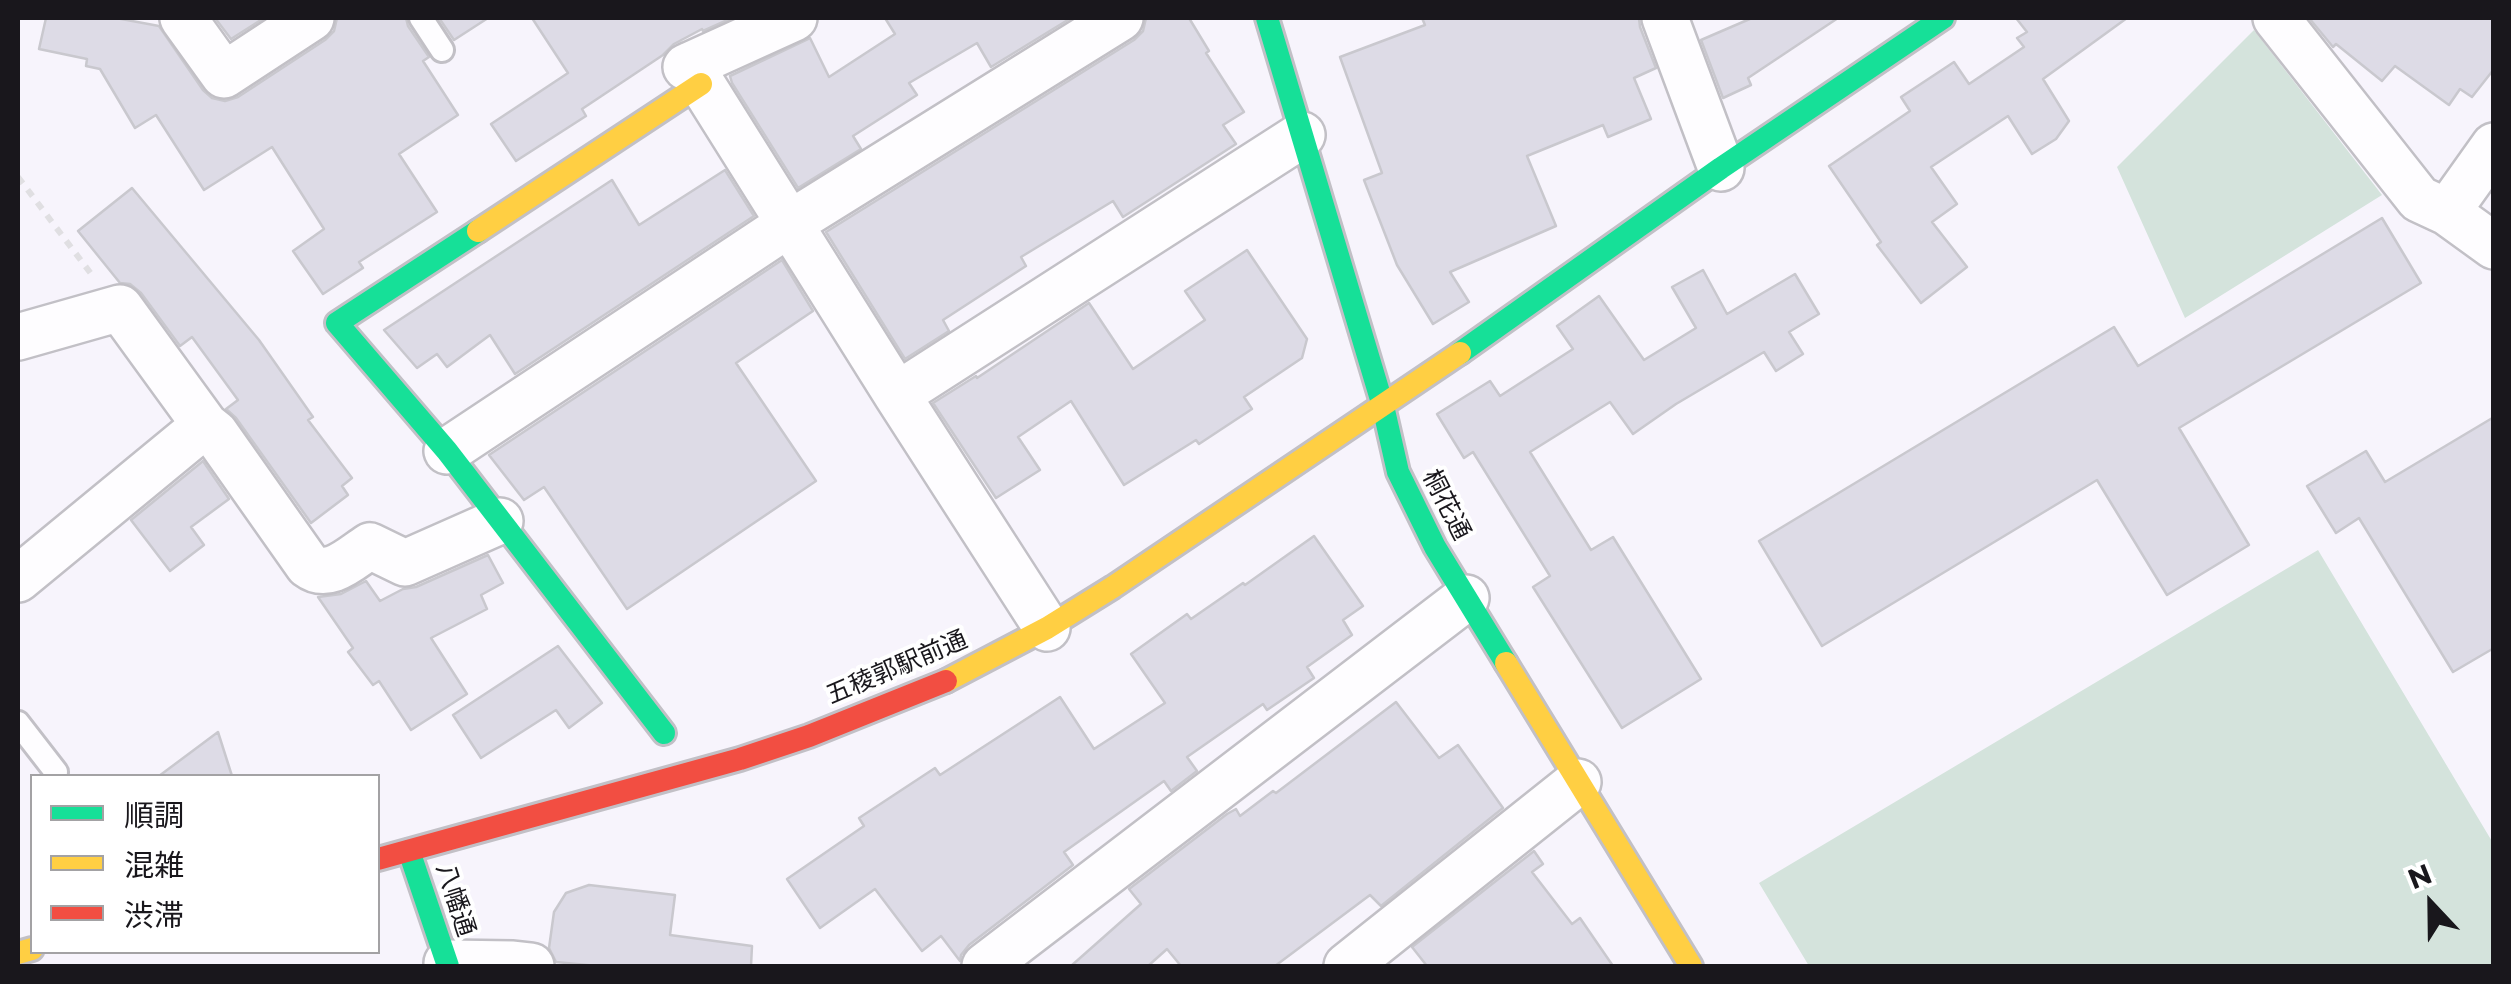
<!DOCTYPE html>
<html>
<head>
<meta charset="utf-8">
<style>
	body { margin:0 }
	#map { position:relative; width:2511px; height:984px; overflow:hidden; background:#f7f4fc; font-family:Montserrat,"Noto Sans JP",sans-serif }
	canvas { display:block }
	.frame { position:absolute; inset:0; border:20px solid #19171c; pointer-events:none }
	.legend { position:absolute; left:30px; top:774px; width:350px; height:180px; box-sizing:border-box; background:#fff; border:2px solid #a3a2a4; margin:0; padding:12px 18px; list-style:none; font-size:30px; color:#19171c }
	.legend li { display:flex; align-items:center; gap:20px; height:50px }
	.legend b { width:50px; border:2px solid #a3a2a4 }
	.north { position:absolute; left:2381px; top:854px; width:100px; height:100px; -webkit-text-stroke:8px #fff; paint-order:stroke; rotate:338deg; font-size:28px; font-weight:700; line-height:40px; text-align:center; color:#19171c }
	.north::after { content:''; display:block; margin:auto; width:35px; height:45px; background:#19171c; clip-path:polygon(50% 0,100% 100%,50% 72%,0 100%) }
</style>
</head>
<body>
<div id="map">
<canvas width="2511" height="984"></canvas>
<div class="frame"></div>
<ul class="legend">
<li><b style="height:12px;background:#16e098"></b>順調</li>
<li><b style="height:12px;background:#ffcf43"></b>混雑</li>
<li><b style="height:12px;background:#f24e42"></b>渋滞</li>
</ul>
<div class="north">N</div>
</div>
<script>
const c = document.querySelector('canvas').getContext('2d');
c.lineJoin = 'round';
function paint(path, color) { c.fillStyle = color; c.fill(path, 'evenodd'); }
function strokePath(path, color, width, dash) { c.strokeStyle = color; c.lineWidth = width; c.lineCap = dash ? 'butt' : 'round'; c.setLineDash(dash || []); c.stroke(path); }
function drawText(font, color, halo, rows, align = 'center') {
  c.font = font + ' Montserrat,"Noto Sans JP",sans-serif'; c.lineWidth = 8; c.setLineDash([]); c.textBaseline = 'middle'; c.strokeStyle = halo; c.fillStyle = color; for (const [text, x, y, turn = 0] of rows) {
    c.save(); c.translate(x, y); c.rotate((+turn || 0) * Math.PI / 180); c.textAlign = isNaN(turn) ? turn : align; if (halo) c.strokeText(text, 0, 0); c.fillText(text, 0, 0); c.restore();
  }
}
paint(new Path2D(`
	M 2254,30 L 2382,195 L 2185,318 L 2117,167 Z
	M 2318,550 L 2493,843 L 2493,966 L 1809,966 L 1759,883 Z`), '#d4e3dc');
const building = new Path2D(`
	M 46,18 L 116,18 L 159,26 L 203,90 L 212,98 L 225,101 L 238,97 L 325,40 L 334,31 L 337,18 L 406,18 L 408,26 L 429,57 L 423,61 L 458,115 L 399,154 L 437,212 L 359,262 L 363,268 L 323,294 L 293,251 L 324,229 L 272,147 L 204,190 L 156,115 L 135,128 L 100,69 L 86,66 L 87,59 L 39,49 Z
	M 215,18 L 264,18 L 231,39 Z
	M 439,18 L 488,18 L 454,40 Z
	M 532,18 L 732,18 L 703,31 L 702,29 L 674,44 L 663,55 L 582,109 L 586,116 L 516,161 L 491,124 L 568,73 Z
	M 885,18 L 1071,18 L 991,67 L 977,43 L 909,83 L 917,95 L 853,136 L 861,149 L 798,188 L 732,83 L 730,76 L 810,38 L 829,77 L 895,34 Z
	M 1146,18 L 1189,18 L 1209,51 L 1206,53 L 1244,112 L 1223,125 L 1236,144 L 1123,217 L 1113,201 L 1021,257 L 1026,266 L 943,320 L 949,331 L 905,359 L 826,232 L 1134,40 L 1143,31 Z
	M 1422,18 L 1639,18 L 1640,27 L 1656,68 L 1634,78 L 1651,119 L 1608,137 L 1603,125 L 1527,156 L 1556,226 L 1450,272 L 1469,302 L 1433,324 L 1397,265 L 1364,180 L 1382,173 L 1340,57 L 1425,25 Z
	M 1752,18 L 1838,18 L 1748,78 L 1751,85 L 1723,98 L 1701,40 Z
	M 2016,18 L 2127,18 L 2043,79 L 2069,121 L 2056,139 L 2032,154 L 2008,116 L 1931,167 L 1957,204 L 1932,222 L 1967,267 L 1921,303 L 1877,245 L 1881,242 L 1829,166 L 1910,111 L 1901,97 L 1954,62 L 1969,84 L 2024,47 L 2017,38 L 2027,32 Z
	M 2309,18 L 2494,18 L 2494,69 L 2472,97 L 2460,89 L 2449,105 L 2395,66 L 2382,81 L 2336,44 L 2333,47 Z
	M 725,170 L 754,216 L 515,374 L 490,335 L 447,367 L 437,354 L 417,368 L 384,330 L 612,180 L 639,225 Z
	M 132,188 L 259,340 L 313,417 L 308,420 L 352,478 L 342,486 L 348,495 L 311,523 L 236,418 L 226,409 L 238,400 L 192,337 L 180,346 L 141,293 L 130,284 L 120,283 L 78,231 Z
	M 2382,218 L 2421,283 L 2179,428 L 2249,545 L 2167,595 L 2097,480 L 1822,646 L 1759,541 L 2114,327 L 2138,366 Z
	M 1247,250 L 1307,339 L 1302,358 L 1244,397 L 1252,409 L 1199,444 L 1196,440 L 1124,485 L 1071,401 L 1018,437 L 1040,470 L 996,498 L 933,403 L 976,376 L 977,378 L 1089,303 L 1133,369 L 1205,320 L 1185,291 Z
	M 782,260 L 813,311 L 736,363 L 816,481 L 627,609 L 544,487 L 524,500 L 489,455 Z
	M 1703,270 L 1727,314 L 1795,274 L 1819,314 L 1789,332 L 1803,354 L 1776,371 L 1764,352 L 1676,404 L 1633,434 L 1610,402 L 1530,452 L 1591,550 L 1613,537 L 1701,679 L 1622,728 L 1533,587 L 1550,576 L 1473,452 L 1464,458 L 1437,414 L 1490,381 L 1500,396 L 1573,349 L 1557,326 L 1599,296 L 1644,360 L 1696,328 L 1672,287 Z
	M 2494,417 L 2494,648 L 2453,672 L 2359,518 L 2336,533 L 2307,486 L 2366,451 L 2385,482 Z
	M 203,461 L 229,499 L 191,527 L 204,545 L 170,571 L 131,520 Z
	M 1314,536 L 1363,606 L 1343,620 L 1352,635 L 1307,667 L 1314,678 L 1267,710 L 1263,704 L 1187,757 L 1197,771 L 1171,791 L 1164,781 L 1064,852 L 1073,865 L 969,945 L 961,955 L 960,961 L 941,936 L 922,951 L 875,889 L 820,928 L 787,879 L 864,826 L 859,818 L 935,768 L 940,775 L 1060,697 L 1094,749 L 1165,703 L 1131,654 L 1187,614 L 1191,619 L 1243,583 L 1245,585 Z
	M 488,555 L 503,583 L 481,595 L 487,609 L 431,638 L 467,694 L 411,730 L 379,681 L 373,685 L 348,652 L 353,648 L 318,597 L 341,594 L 366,581 L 380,601 L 403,589 L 416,587 Z
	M 558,646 L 602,703 L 569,728 L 556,710 L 481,758 L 453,715 Z
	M 1396,702 L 1439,758 L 1458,745 L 1503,808 L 1381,906 L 1370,895 L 1275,966 L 1181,966 L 1167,949 L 1148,966 L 1071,966 L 1141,904 L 1129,889 L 1227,814 L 1236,809 L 1240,816 L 1273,791 L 1276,793 Z
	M 218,732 L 232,776 L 159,776 Z
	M 1534,851 L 1543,864 L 1532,872 L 1572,924 L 1580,918 L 1613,966 L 1427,966 L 1412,947 Z
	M 589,885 L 675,895 L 670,935 L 752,946 L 751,966 L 597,966 L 556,962 L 549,948 L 554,912 L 566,893 Z`);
paint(building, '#dddbe6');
strokePath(building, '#c9c8ce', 2.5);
const lane = new Path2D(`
	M 421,18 L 442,50
	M 18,723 L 56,772`);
const street = new Path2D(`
	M 183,18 L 224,75 L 311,18
	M 1665,18 L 1721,168
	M 2276,18 L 2419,199 L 2447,212
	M 690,65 L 897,395 L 1047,628
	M 686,67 L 794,18
	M 2494,146 L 2447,212 L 2494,246
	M 18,337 L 120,308 L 205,425 L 215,433 L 308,565 C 329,581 351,558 370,546 L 405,563 L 500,521
	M 897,395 L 1302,135
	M 447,451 L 789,224 L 1120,18
	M 18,579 L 205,425
	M 447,963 L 513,964 L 531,966
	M 985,966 L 1466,598
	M 1347,966 L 1578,782`);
const fast = new Path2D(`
	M 1267,18 L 1383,406 L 1398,472 L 1435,547 L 1506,663
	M 478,231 L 337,323 L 447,451 L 664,733
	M 1460,353 L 1721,168 L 1943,18
	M 409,851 L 448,966`);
const slow = new Path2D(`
	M 478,231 L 701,84
	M 1506,663 L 1691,966
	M 946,681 L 1047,628 L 1113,587 L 1460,353
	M 18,953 L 32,949`);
const jam = new Path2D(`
	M 378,859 L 740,759 L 809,736 L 946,681`);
strokePath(lane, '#c2c0c6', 28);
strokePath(street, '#c2c0c6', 50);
strokePath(fast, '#c2c0c6', 28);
strokePath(slow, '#c2c0c6', 28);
strokePath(jam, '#c2c0c6', 28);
strokePath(new Path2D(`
	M 18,177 L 92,275`), '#e0dfe2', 6, [8, 8]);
strokePath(lane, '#fefdff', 22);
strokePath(street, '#fefdff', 45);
strokePath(fast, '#16e098', 22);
strokePath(slow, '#ffcf43', 22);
strokePath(jam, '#f24e42', 22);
drawText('25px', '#19171c', '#fff', [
	["桐花通",1446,505,63],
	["五稜郭駅前通",897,668,-23],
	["八幡通",455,900,72]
]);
</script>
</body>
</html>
